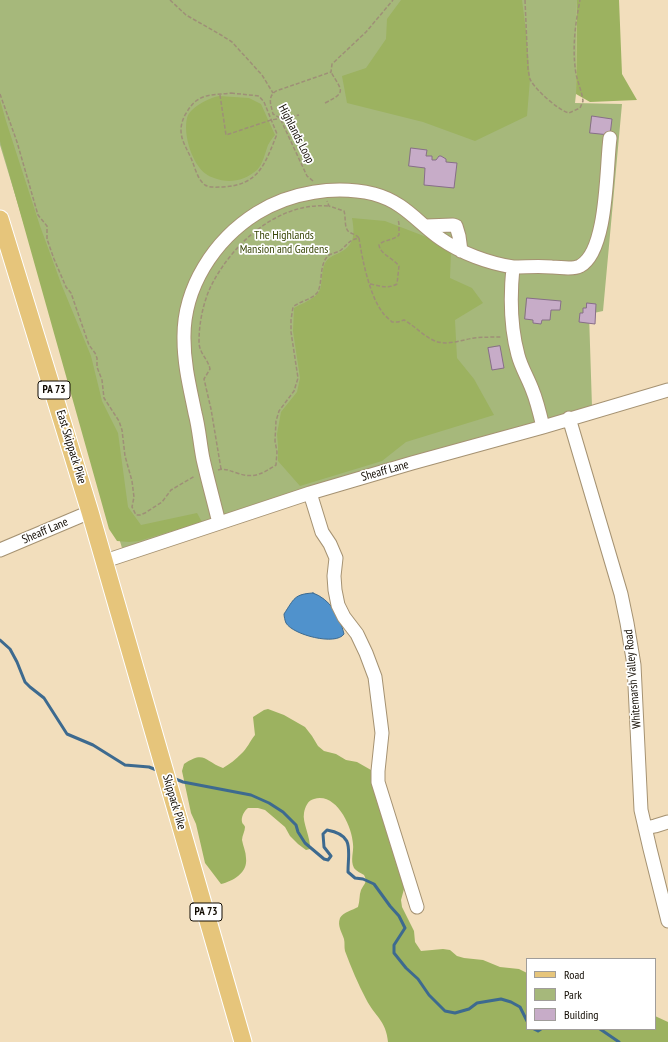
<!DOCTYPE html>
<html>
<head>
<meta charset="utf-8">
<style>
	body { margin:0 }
	#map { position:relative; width:668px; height:1042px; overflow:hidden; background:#f2debc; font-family:"PT Sans Narrow",sans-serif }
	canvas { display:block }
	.legend { position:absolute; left:526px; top:958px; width:130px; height:72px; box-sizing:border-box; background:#fff; border:1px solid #a09d9a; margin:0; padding:5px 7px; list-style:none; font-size:12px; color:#110b02 }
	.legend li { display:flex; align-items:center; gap:8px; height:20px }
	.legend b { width:20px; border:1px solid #a09d9a }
</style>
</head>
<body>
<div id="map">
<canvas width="668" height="1042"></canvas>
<ul class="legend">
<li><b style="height:5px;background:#e6c57b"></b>Road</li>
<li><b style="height:11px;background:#a6b87b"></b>Park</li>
<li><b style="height:11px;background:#c7acc8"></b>Building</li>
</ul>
</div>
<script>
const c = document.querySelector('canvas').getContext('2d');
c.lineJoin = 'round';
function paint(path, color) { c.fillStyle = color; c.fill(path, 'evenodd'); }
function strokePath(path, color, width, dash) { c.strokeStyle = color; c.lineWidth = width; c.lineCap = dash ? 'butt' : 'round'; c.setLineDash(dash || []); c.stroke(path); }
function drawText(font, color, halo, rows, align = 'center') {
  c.font = font + ' "PT Sans Narrow",sans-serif'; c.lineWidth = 3.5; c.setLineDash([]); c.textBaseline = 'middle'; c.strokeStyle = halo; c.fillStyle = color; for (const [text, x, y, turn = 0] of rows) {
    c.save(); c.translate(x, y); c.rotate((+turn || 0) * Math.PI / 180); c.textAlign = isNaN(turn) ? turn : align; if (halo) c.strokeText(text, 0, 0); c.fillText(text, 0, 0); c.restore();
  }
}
paint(new Path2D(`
	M 0,0 L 577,0 L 576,94 L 575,103 L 622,104 L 603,311 L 589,314 L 592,407 L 318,487 L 122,548 L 0,145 Z`), '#a6b87b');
paint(new Path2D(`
	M 401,0 L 522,0 L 526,31 L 530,79 L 527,116 L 475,141 L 423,122 L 347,103 L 342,76 L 366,68 L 386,39 L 387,19 Z
	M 577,0 L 619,0 L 622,74 L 637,100 L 590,102 L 576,94 Z
	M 219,96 L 249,98 L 261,104 L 275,135 C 272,138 270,142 268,145 C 265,153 263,164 257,170 C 244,181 229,184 214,178 C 212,177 208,176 206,174 C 192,164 183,135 187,118 C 190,107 209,98 219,96 Z
	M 0,100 L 6,121 L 40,226 L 62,286 L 91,356 L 102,401 L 118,433 L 128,507 L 141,525 L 197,513 L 202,522 L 139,541 L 129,542 L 117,541 L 109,529 L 0,141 Z
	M 352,218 L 385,221 L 429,238 L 451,252 L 450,278 L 472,288 L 483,303 L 455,320 L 457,358 L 474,379 L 494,415 L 406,442 L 382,461 L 300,486 L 278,461 L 278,446 L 277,434 L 281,412 L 297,392 L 300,378 L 293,331 L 294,308 C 304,302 320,298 321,285 C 322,278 322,270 325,263 C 328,258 332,256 337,254 C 355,246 355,235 352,218 Z
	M 268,709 L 284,715 L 305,727 L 312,736 L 318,746 L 324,751 L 336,754 L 346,760 L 357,762 L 371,770 L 402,874 L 404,889 L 401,900 L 402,907 L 414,931 L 415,942 L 421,951 L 443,949 L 450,950 L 457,956 L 464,958 L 483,960 L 500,967 L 519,969 L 527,973 L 527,1029 L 655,1029 L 655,1016 L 668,1022 L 668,1042 L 388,1042 C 386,1020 375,1017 366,999 C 358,984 351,967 345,951 C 344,947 345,943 344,939 C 342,932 337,926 340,918 C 343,912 353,910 358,907 C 360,901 359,895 361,890 C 364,884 368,882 364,875 C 361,873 356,871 354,868 C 350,860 354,852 353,844 C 352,826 336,792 314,799 C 308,800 305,807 304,813 C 302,822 311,838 310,849 L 306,850 L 298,844 L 290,836 L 285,827 L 265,810 L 258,808 L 248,808 C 244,811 241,817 242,822 C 243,825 244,824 245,827 C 245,831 242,836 242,840 C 243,846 246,852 246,858 C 248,873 233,881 221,884 L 205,863 L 196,824 L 191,813 L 182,771 L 184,764 C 205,750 204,761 223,768 C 230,764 236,759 241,754 C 247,749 250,741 255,735 L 253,717 L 264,710 Z`), '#9cb260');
const water = new Path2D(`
	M 313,593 C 330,599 340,616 344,634 C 336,646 293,635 286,623 C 285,621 284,616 284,614 C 294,599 294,594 313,593 Z`);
paint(water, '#5092cc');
strokePath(water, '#3d6a8f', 1);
strokePath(new Path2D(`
	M 0,640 L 10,649 L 17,662 L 25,682 L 30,687 L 44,698 L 67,734 L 93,745 L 125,765 L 149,767 L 159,771
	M 173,778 L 183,782 L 251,795 L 269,803 L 283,812 L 296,825 L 298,832 L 305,843 L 324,859 L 328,860 L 331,856 L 324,847 L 323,834 L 327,830 C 355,835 348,850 348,872 L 355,878 L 363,879 L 374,884 L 390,906 L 399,916 L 405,928 L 394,945 L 394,953 L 406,968 L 418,979 L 429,995 L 445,1011 L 455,1013 L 469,1009 L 477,1003 L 501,999 L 511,1002 L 520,1007 L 527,1021
	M 534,1029 L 538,1031 L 541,1029
	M 600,1029 L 619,1042`), '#3d6a8f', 3);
const building = new Path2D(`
	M 592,116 L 612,119 L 610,135 L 590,133 Z
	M 411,148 L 427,150 L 426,156 L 432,156 L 432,160 L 436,160 L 439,156 L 441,156 L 446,159 L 446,162 L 457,163 L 454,188 L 424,185 L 425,168 L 409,166 Z
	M 527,298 L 561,301 L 560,310 L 551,310 L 550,320 L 542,320 L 541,324 L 533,323 L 533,320 L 525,319 Z
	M 587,303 L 596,304 L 595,324 L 579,322 L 580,313 L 583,313 L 583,308 L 586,308 Z
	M 500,346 L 504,368 L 492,370 L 488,348 Z`);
paint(building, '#c7acc8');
strokePath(building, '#876e88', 1);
const minor = new Path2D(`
	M 426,226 L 453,225 L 456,226 L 459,236 L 461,251
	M 513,267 C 526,267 539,266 552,267 C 561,267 572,270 580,266 C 608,251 606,167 610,138
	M 569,418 L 621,594 L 627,623 L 634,665 L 641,810 L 650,849 L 668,921
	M 310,493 L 322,532 L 330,544 L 336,558 L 334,576 L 335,590 L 338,605 L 344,617 L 357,634 L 366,653 L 375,677 L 382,733 L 378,771 L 378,782 L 417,907
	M 219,523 C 214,502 208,481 203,459 C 200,444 199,428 195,413 C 190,388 184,365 184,339 C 183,288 214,240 257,213 C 291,192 335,185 374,194 C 404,202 417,222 441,239 C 461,253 488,263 513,267 C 510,297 510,326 518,355 C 521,367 528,378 532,389 C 537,401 540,414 543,427
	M 0,550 L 90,512
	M 105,561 L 310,493 L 412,463 L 543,427 L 668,390
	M 645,828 L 655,826 L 668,822`);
const major = new Path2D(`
	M 0,219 L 90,512 L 243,1042`);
strokePath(minor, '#a59272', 15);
strokePath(major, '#fff', 19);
strokePath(new Path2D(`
	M 170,0 L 186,15 L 221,35 L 232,42 L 262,75 L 273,93
	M 525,0 L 528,69 C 529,73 529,78 531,81 C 537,91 558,110 569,113 L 580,108 L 583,101 C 582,92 578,83 576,74 C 572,49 575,25 580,0
	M 231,93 L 259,96 L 264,102 L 277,134 C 265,164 259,185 223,187 C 217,187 210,188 205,185 C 197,179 195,167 191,158 C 184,143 176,133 185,115 C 188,110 191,105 196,101 C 206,93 219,95 231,93 Z
	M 0,94 L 17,142 L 38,215 L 47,226 L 47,239 L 54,259 L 66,287 L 71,293 L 89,345 L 95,353 L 97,358 L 97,367 L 102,380 L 104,398 L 119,421 L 122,430 L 125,456 L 132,481 L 134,497 L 132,507 L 136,515 L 140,515 L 145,513 L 162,502 L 171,490 L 195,476
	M 220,95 L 226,135 L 271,120 L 299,115
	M 325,103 C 347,92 342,91 331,72
	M 313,181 L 307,176 L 280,118 L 273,114 C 271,105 267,97 276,91 L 331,72 L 332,64 L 366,32 L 393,0
	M 359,238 C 362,259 370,297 383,313 C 385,316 389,319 392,322 L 398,322 L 404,320 C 415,326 423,336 435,341 C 447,346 461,340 474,338 C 484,337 493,337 502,337
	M 370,284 C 380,286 388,289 397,284 L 399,266 C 393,258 380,254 379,245 C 384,239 393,241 399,235 L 399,224 L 398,219
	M 221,469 L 211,409 L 204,379 L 210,369 C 208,359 199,353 199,342 C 199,323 203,303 211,286 C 232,244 278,202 328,206
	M 218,470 C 225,468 230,471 237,473 C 253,479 262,474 276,465 L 277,452 L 275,441 L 276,421 L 279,411 L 294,391 L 298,378 L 291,332 L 291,320 L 293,307 C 300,301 311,300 317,293 C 323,284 319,266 327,257 C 330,253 337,253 341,250 C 348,244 349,240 359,238 C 356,234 351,234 348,231 C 344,226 346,217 344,211 L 329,206 L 327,201`), '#9e8f77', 1.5, [4, 2]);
strokePath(minor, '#fff', 13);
strokePath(major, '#e6c57b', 17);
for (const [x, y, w] of [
	[54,390,32],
	[206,912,32]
]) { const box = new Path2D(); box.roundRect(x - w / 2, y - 9, w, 18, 3); c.fillStyle = '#fff'; c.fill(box); strokePath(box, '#110b02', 1); }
drawText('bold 11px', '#110b02', null, [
	["PA 73",54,390],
	["PA 73",206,912]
]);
drawText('12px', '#110b02', '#fff', [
	["Highlands Loop",296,134,63],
	["East Skippack Pike",71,447,73],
	["Sheaff Lane",385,471,-16],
	["Sheaff Lane",45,531,-23],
	["Whitemarsh Valley Road",633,679,-95],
	["Skippack Pike",174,802,74]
]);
drawText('12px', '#394607', '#fff', [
	["The Highlands",284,236],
	["Mansion and Gardens",284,250]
]);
</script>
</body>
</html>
